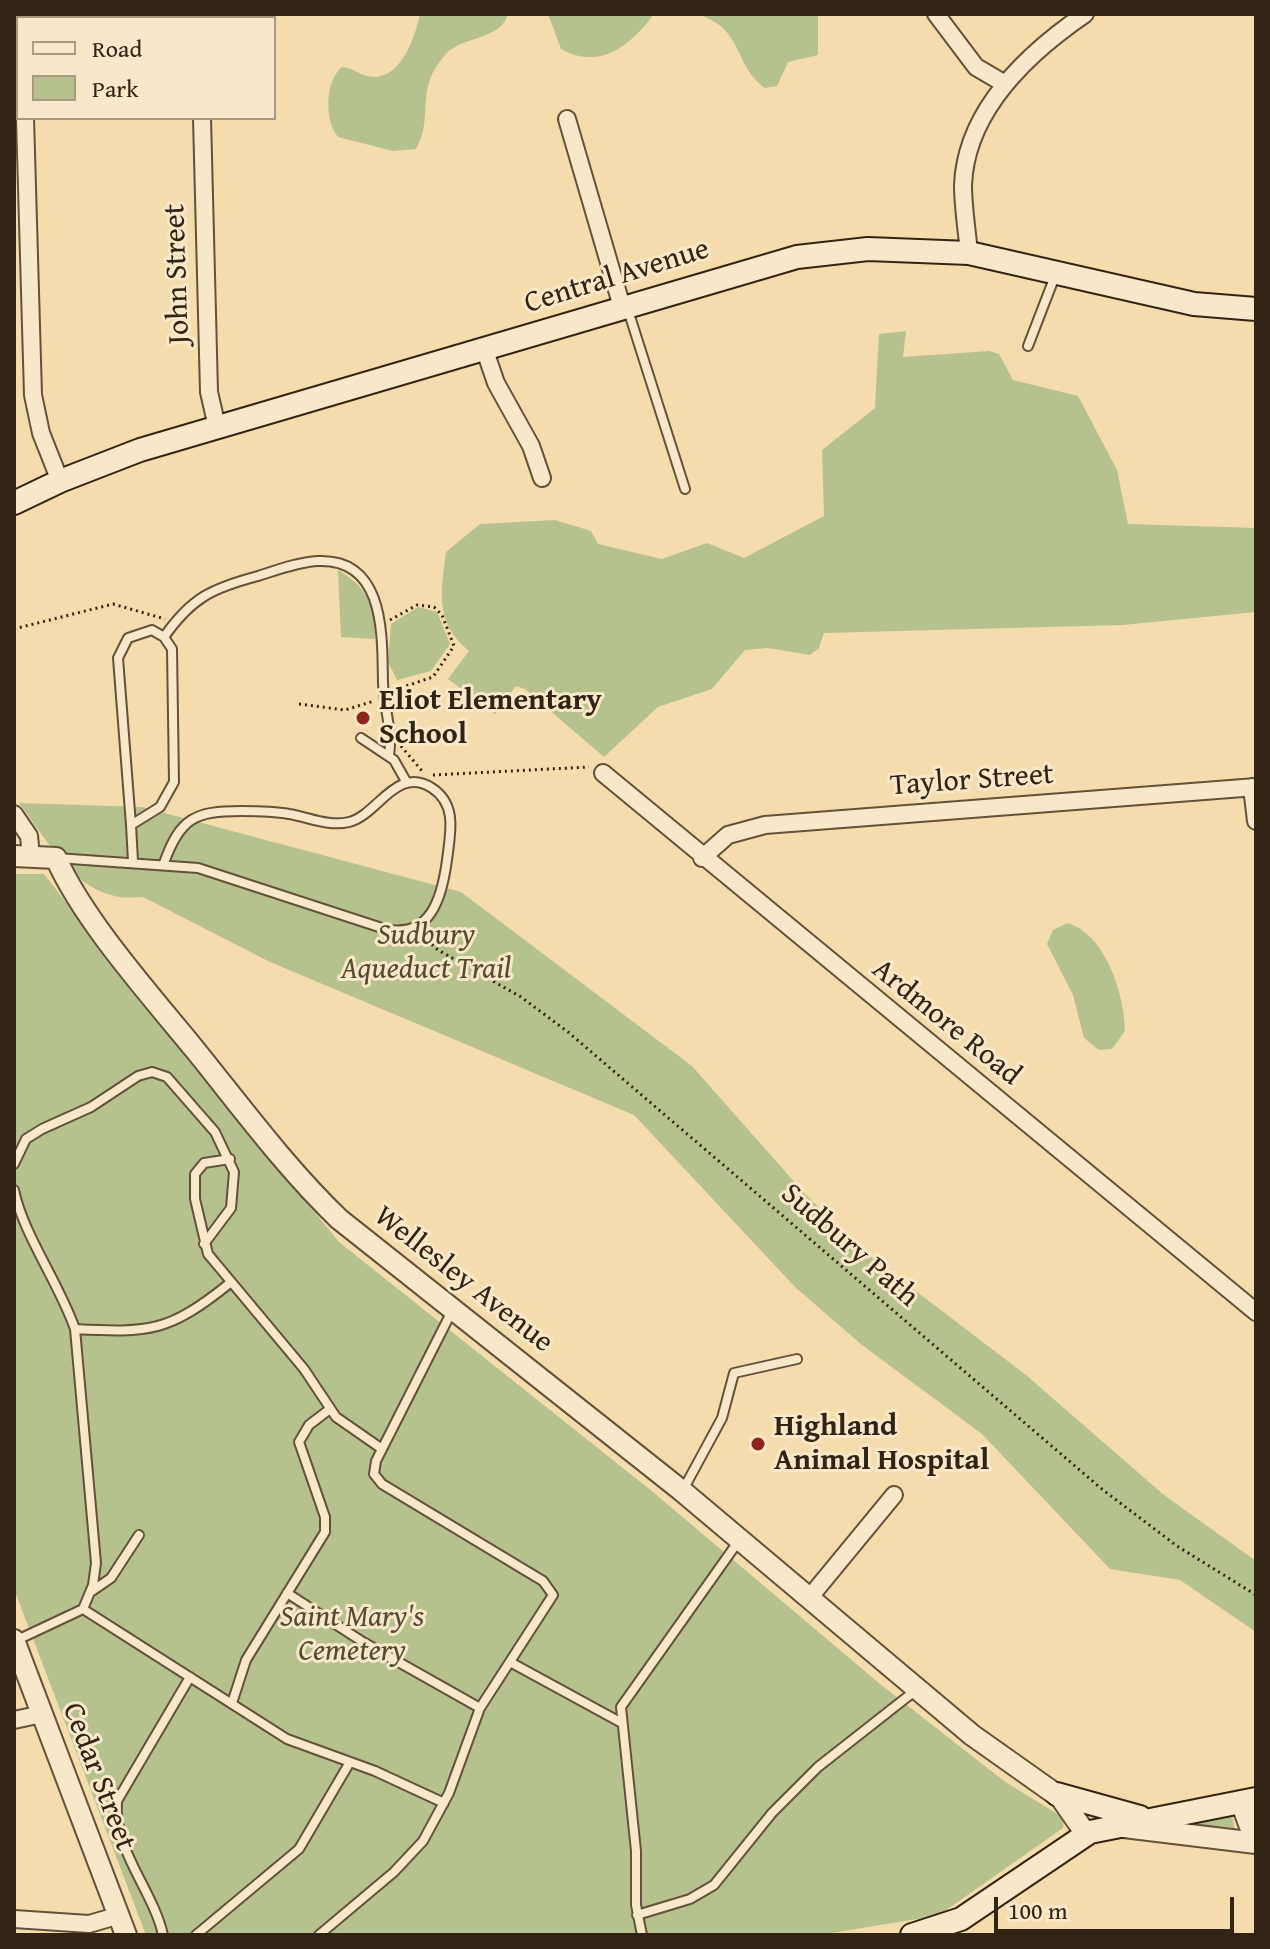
<!DOCTYPE html>
<html>
<head>
<meta charset="utf-8">
<style>
	body { margin:0 }
	#map { position:relative; width:1270px; height:1949px; overflow:hidden; background:#f5dcac; font-family:"Gentium Book Plus",serif }
	canvas { display:block }
	.frame { position:absolute; inset:0; border:16px solid #322314; pointer-events:none }
	.legend { position:absolute; left:16px; top:16px; width:260px; height:104px; box-sizing:border-box; background:#f8e8c9; border:2px solid #a99981; margin:0; padding:10px 14px; list-style:none; font-size:24px; color:#322314 }
	.legend li { display:flex; align-items:center; gap:16px; height:40px }
	.legend b { width:40px; border:2px solid #a99981 }
	.scale { position:absolute; left:994px; top:1897px; width:240px; height:36px; box-sizing:border-box; border:4px solid #322314; border-top:0; padding-left:10px; font-size:24px; line-height:28px; white-space:nowrap; color:#322314; -webkit-text-stroke:6px #f8e8c9; paint-order:stroke }
</style>
</head>
<body>
<div id="map">
<canvas width="1270" height="1949"></canvas>
<div class="frame"></div>
<ul class="legend">
<li><b style="height:10px;background:#f8e8c9"></b>Road</li>
<li><b style="height:22px;background:#b6c28e"></b>Park</li>
</ul>
<div class="scale">100 m</div>
</div>
<script>
const c = document.querySelector('canvas').getContext('2d');
c.lineJoin = 'round';
function paint(path, color) { c.fillStyle = color; c.fill(path, 'evenodd'); }
function strokePath(path, color, width, dash) { c.strokeStyle = color; c.lineWidth = width; c.lineCap = dash ? 'butt' : 'round'; c.setLineDash(dash || []); c.stroke(path); }
function drawText(font, color, halo, rows, align = 'center') {
  c.font = font + ' "Gentium Book Plus",serif'; c.lineWidth = 6; c.setLineDash([]); c.textBaseline = 'middle'; c.strokeStyle = halo; c.fillStyle = color; for (const [text, x, y, turn = 0] of rows) {
    c.save(); c.translate(x, y); c.rotate((+turn || 0) * Math.PI / 180); c.textAlign = isNaN(turn) ? turn : align; if (halo) c.strokeText(text, 0, 0); c.fillText(text, 0, 0); c.restore();
  }
}
paint(new Path2D(`
	M 420,14 L 508,14 C 501,40 462,36 446,54 C 413,90 435,116 416,149 L 393,151 L 338,137 C 324,120 325,81 342,67 C 353,68 361,76 373,77 C 402,78 415,36 420,14 Z
	M 548,14 L 654,14 C 631,45 600,71 561,49 Z
	M 696,14 L 818,14 L 818,55 L 788,62 L 777,86 L 765,88 C 732,64 745,28 696,14 Z
	M 906,331 L 903,357 L 989,351 L 999,354 L 1013,380 L 1078,396 L 1117,470 L 1128,524 L 1256,528 L 1256,612 L 1123,625 L 824,633 L 819,648 L 810,655 L 768,648 L 745,650 L 712,689 L 658,707 L 604,757 L 525,689 L 516,686 L 495,714 L 448,679 L 469,651 C 434,622 441,592 446,552 L 480,524 L 555,520 L 591,531 L 598,544 L 662,559 L 707,543 L 744,558 L 824,516 L 822,450 L 875,408 L 879,334 Z
	M 338,570 C 368,588 375,604 375,639 L 341,637 Z
	M 418,607 L 437,612 L 450,644 L 431,671 L 397,680 L 388,662 L 391,624 Z
	M 19,803 L 142,807 L 461,892 L 692,1066 L 805,1194 L 870,1256 L 1026,1375 L 1164,1495 L 1256,1561 L 1256,1632 L 1180,1580 L 1110,1569 L 982,1434 L 862,1345 L 795,1287 L 634,1115 L 270,962 L 143,897 C 80,905 53,847 19,803 Z
	M 14,874 L 44,874 L 183,1053 L 339,1242 L 653,1492 L 880,1684 L 1004,1781 L 1064,1818 L 1063,1828 L 945,1911 L 923,1918 L 819,1935 L 146,1935 L 14,1589 Z
	M 1067,923 C 1105,933 1125,995 1125,1031 L 1112,1049 L 1099,1050 L 1084,1038 L 1073,995 L 1047,944 L 1053,930 Z
	M 1232,1815 L 1235,1831 L 1192,1826 L 1196,1823 Z`), '#b6c28e');
const service = new Path2D(`
	M 627,307 L 685,489
	M 1028,346 L 1055,276
	M 164,637 C 192,597 213,588 258,576 C 277,570 298,562 318,561 C 386,558 382,637 383,683 C 384,709 393,731 389,756
	M 361,738 L 394,760 L 407,783
	M 131,825 L 118,658 L 128,638 L 152,630 L 164,637 L 172,649 L 174,782 L 160,807 L 131,825 L 133,861
	M 57,858 L 198,868 L 385,929 C 431,939 442,897 447,860 C 450,834 458,805 432,788 C 396,765 378,815 349,822 C 329,827 308,817 289,814 C 273,811 257,811 241,811 C 195,811 180,818 164,863
	M 230,1159 L 204,1163 L 195,1174 L 195,1199 L 208,1254 L 304,1369 L 336,1417 L 382,1449
	M 14,1164 L 26,1139 L 42,1129 L 91,1107 L 138,1076 L 152,1072 L 167,1077 L 215,1132 L 234,1172 L 231,1208 L 204,1244
	M 14,1190 C 23,1234 59,1283 75,1329
	M 683,1490 L 722,1418 L 734,1373 L 797,1359
	M 92,1591 L 111,1578 L 139,1535
	M 287,1593 L 363,1642 L 480,1708
	M 83,1609 L 93,1585 L 96,1563 L 75,1329 C 151,1333 169,1332 230,1283
	M 83,1609 L 287,1739 L 375,1771 L 444,1803
	M 15,1641 L 83,1609
	M 510,1662 L 620,1722
	M 232,1703 L 246,1660 L 325,1532 L 325,1517 L 299,1442 L 309,1425 L 330,1409
	M 637,1915 L 690,1899 L 714,1885 L 772,1813 L 818,1767 L 916,1690
	M 163,1935 C 153,1890 113,1850 117,1801 L 190,1677
	M 196,1935 L 299,1849 L 350,1762
	M 319,1935 L 394,1872 L 423,1841 L 449,1793 L 480,1708 L 553,1595 L 543,1581 L 382,1484 L 374,1474 L 376,1461 L 452,1311
	M 642,1935 L 636,1905 L 636,1851 L 621,1707 L 740,1539`);
const minor = new Path2D(`
	M 22,14 L 22,18
	M 199,14 L 199,18
	M 936,14 L 976,67 L 1005,84
	M 25,118 L 33,395 L 41,433 L 60,481
	M 202,118 L 209,392 L 217,427
	M 567,119 L 622,307
	M 969,253 C 967,231 963,207 963,185 C 966,110 1028,53 1085,14
	M 484,348 L 496,383 L 531,446 L 542,478
	M 603,773 L 1256,1312
	M 1252,787 L 1256,821
	M 14,814 L 29,836 L 31,856
	M 702,858 L 728,835 L 765,825 L 1256,787
	M 810,1597 L 894,1495
	M 14,1720 L 42,1714
	M 14,1919 L 89,1924 L 120,1915`);
const tertiary = new Path2D(`
	M 14,856 L 56,858 C 83,920 152,997 196,1051 C 242,1108 286,1168 339,1219 L 682,1491 L 972,1735 L 1061,1798 L 1086,1834
	M 14,1640 L 126,1935
	M 1241,1802 L 1256,1843
	M 1124,1827 L 1256,1843`);
const secondary = new Path2D(`
	M 14,503 L 60,481 L 140,450 L 797,257 L 868,249 L 969,253 L 1194,304 L 1256,309
	M 1057,1794 L 1140,1817
	M 912,1935 L 961,1919 L 1090,1832 L 1256,1799`);
strokePath(service, '#63513a', 12);
strokePath(minor, '#63513a', 20);
strokePath(tertiary, '#63513a', 24);
strokePath(secondary, '#322314', 26);
strokePath(new Path2D(`
	M 390,620 L 417,605 L 434,607 L 442,615 L 454,646 L 433,677 L 394,690
	M 14,629 L 113,604 L 165,619
	M 299,704 L 345,710 L 374,701
	M 401,746 L 422,771
	M 433,775 L 589,767
	M 423,936 L 438,950 L 521,997 L 568,1032 L 1103,1490 L 1177,1546 L 1256,1595`), '#322314', 3, [2, 4]);
strokePath(service, '#f8e8c9', 8);
strokePath(minor, '#f8e8c9', 16);
strokePath(tertiary, '#f8e8c9', 20);
strokePath(secondary, '#f8e8c9', 22);
for (const [x, y, r, color] of [
	[363,718,8,"#8f2418"],
	[758,1444,8,"#8f2418"]
]) { const dot = new Path2D(); dot.arc(x, y, r, 0, 2 * Math.PI); c.fillStyle = color; c.fill(dot); strokePath(dot, '#f8e8c9', 3); }
drawText('30px', '#322314', '#f8e8c9', [
	["John Street",178,274,-92],
	["Central Avenue",617,277,-17],
	["Taylor Street",972,781,-4],
	["Ardmore Road",946,1023,39],
	["Sudbury Path",849,1246,41],
	["Wellesley Avenue",463,1280,38],
	["Cedar Street",98,1777,69]
]);
drawText('bold 30px', '#322314', '#f8e8c9', [
	["Eliot Elementary",379,701],
	["School",379,735],
	["Highland",774,1427],
	["Animal Hospital",774,1461]
], 'left');
drawText('italic 30px', '#534b32', '#f8e8c9', [
	["Sudbury",426,936],
	["Aqueduct Trail",426,970],
	["Saint Mary's",352,1618],
	["Cemetery",352,1652]
]);
</script>
</body>
</html>
